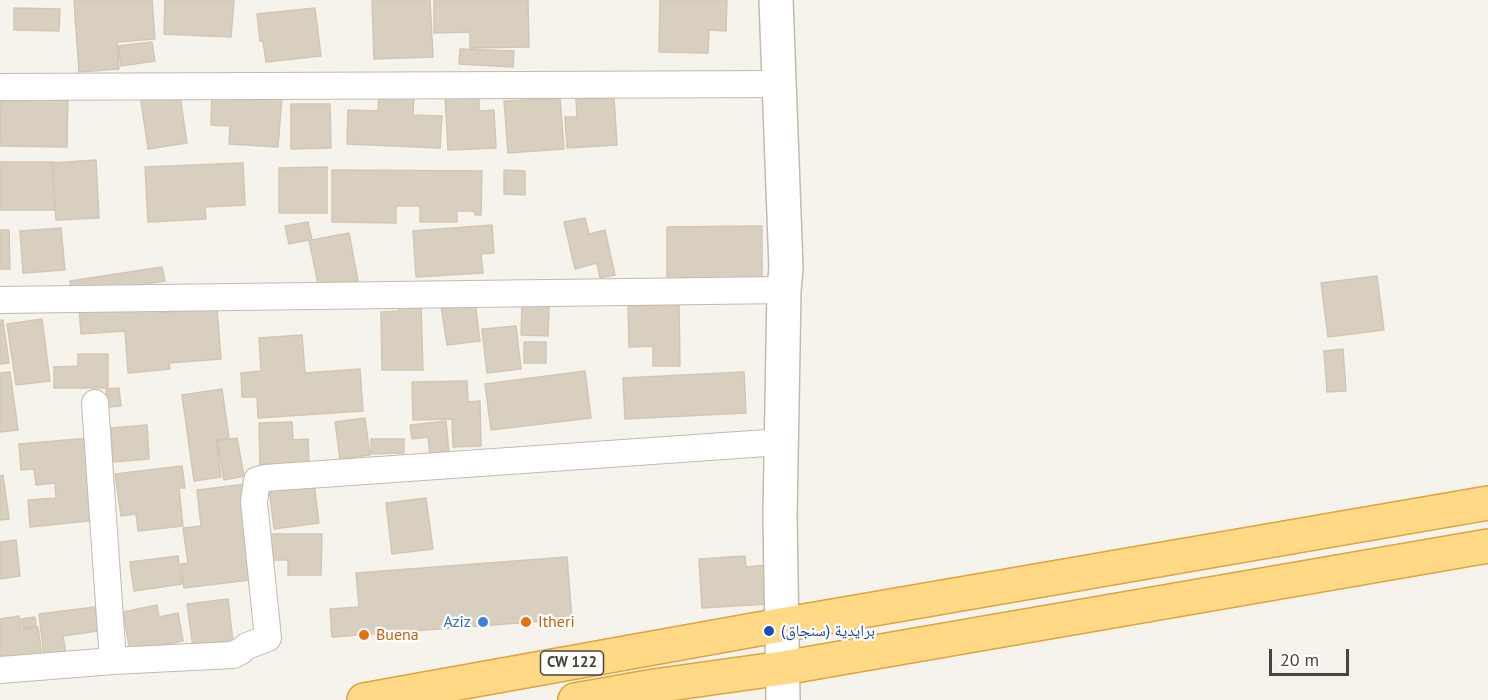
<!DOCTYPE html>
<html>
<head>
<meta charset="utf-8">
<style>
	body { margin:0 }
	#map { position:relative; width:1488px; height:700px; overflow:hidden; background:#f6f3ec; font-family:"PT Sans",sans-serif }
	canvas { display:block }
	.scale { position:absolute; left:1269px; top:649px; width:80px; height:27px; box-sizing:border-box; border:3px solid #4b4439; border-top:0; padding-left:8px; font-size:18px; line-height:21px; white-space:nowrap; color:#4b4439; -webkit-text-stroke:4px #fff; paint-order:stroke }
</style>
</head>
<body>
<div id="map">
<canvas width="1488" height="700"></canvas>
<div class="scale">20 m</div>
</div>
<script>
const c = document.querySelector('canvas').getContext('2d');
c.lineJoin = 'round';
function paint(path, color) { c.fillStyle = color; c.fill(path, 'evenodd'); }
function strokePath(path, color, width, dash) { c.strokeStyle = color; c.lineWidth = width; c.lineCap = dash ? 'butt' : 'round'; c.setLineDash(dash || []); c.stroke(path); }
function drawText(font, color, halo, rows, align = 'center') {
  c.font = font + ' "PT Sans","Noto Naskh Arabic",sans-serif'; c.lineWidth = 4.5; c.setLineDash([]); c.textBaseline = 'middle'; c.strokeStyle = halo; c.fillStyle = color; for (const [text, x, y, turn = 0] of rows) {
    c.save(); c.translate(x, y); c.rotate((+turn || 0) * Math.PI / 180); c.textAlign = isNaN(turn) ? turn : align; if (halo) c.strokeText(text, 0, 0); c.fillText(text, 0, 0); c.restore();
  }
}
const building = new Path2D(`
	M 74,0 L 152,0 L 155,39 L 117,42 L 119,69 L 79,72 Z
	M 165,0 L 234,0 L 231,37 L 164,34 Z
	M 372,0 L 430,0 L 433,57 L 374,59 Z
	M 434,0 L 528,0 L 529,47 L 470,48 L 470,32 L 434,33 Z
	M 660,0 L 727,0 L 726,31 L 709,30 L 708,53 L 659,52 Z
	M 14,8 L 60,9 L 59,31 L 14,30 Z
	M 315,8 L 321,56 L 266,62 L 263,41 L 260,41 L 257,14 Z
	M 152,42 L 155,61 L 121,66 L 118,46 Z
	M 460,49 L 514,51 L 513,67 L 459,64 Z
	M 179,88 L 187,143 L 148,149 L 140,94 Z
	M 1,89 L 68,90 L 67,147 L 0,146 Z
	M 212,92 L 282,96 L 278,147 L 229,144 L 230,126 L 211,125 Z
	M 379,93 L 414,94 L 413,115 L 442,116 L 440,148 L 347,144 L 348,110 L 378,111 Z
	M 479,95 L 479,111 L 494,110 L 496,148 L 448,150 L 445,97 Z
	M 614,97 L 617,145 L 567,148 L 565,117 L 577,117 L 576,99 Z
	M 560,98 L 564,149 L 508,153 L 504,101 Z
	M 291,104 L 330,104 L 331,148 L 291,149 Z
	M 96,160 L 99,218 L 56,220 L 52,163 Z
	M 0,162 L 54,162 L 54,210 L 0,210 Z
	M 243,163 L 245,205 L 205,207 L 206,219 L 148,222 L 145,167 Z
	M 327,167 L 327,213 L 279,213 L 279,168 Z
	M 332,170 L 482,171 L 481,215 L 475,215 L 474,211 L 457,211 L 457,222 L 420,222 L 420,206 L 396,206 L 396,223 L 332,222 Z
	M 504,170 L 525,171 L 525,195 L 504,194 Z
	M 585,218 L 589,234 L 605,230 L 615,275 L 600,278 L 597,263 L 575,269 L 564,222 Z
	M 308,222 L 312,240 L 349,233 L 358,281 L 319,289 L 309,240 L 289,244 L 285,226 Z
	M 492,225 L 494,253 L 481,254 L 483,273 L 416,277 L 413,231 Z
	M 762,226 L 762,278 L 667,279 L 667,227 Z
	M 61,228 L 65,270 L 23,273 L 20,231 Z
	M 0,230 L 9,230 L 10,269 L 0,269 Z
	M 162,267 L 165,281 L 72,295 L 70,281 Z
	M 1377,276 L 1384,330 L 1328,337 L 1321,283 Z
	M 158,302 L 159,313 L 217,308 L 221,359 L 169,363 L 170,369 L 128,373 L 125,331 L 81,334 L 79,308 Z
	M 475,302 L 480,341 L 447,345 L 441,306 Z
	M 399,303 L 421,303 L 423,370 L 382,370 L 381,312 L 399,311 Z
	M 522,303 L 549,304 L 548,336 L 521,335 Z
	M 679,304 L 680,366 L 653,366 L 653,346 L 629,347 L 628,306 Z
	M 42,319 L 50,381 L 16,385 L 7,324 Z
	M 0,320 L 3,320 L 9,363 L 0,364 Z
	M 516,326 L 521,369 L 487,373 L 482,329 Z
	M 302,335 L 305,373 L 360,369 L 363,411 L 258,418 L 257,397 L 242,397 L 241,373 L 261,371 L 259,338 Z
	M 524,342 L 546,342 L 546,363 L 524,363 Z
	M 1343,349 L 1346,391 L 1327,392 L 1324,351 Z
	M 78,354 L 108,354 L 108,388 L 54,388 L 54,367 L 78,366 Z
	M 585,371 L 591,418 L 491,430 L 485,384 Z
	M 10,372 L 18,430 L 0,432 L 0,373 Z
	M 744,372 L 746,413 L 625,419 L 623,378 Z
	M 467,381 L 468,402 L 480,401 L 481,446 L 453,447 L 452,419 L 413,420 L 412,382 Z
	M 119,388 L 121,406 L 108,407 L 106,389 Z
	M 222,389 L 229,438 L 216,440 L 221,477 L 194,481 L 182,395 Z
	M 365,418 L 370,455 L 340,459 L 335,422 Z
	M 446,421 L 449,453 L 430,455 L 428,437 L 412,439 L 410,425 Z
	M 292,422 L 293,440 L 308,439 L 309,463 L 260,465 L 259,423 Z
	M 147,425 L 149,459 L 113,462 L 111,428 Z
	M 90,438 L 98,520 L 30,527 L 28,500 L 56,498 L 55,483 L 36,485 L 34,469 L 21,470 L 19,444 Z
	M 237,438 L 244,476 L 224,480 L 217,441 Z
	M 371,439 L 404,439 L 404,453 L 371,454 Z
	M 182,466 L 185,488 L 179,488 L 183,526 L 138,531 L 136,514 L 121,516 L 115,474 Z
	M 3,475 L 9,519 L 0,520 L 0,476 Z
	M 314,483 L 319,523 L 274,529 L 269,488 Z
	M 246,484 L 258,579 L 184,588 L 181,564 L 188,563 L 183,528 L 201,526 L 197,490 Z
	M 426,498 L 433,549 L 392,554 L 386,503 Z
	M 267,534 L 322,534 L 321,575 L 288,575 L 288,560 L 267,560 Z
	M 16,540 L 20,576 L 0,579 L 0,542 Z
	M 178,556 L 182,584 L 134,591 L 130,562 Z
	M 745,556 L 746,567 L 765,565 L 767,604 L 702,608 L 699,559 Z
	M 567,557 L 572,619 L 332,637 L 330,609 L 359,607 L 356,573 Z
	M 228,599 L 233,641 L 193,647 L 187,604 Z
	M 157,605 L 159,617 L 178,613 L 183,641 L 130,651 L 123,612 Z
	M 95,607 L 98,631 L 63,636 L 66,654 L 44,657 L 39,614 Z
	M 19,616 L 21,630 L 38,627 L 42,657 L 0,663 L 0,619 Z
	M 35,617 L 36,626 L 23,628 L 21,619 Z`);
paint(building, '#d8cfc1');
strokePath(building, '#d3c7b4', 1.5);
const minor = new Path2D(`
	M 0,87 L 780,84
	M 0,300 L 784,290
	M 95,403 L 113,661
	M 0,670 L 113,661 L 233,655 L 241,651 L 247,646 L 268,638 L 254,502 L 257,480 L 265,478 L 781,442`);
const tertiary = new Path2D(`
	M 776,0 L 786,268 L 784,290 L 780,516 L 783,700`);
const trunk = new Path2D(`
	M 364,700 L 781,625 L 1488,503
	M 575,700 L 654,686 L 783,668 L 1488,546`);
strokePath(minor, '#c2bbae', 28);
strokePath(tertiary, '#c2bbae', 36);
strokePath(trunk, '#e0a43c', 36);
strokePath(minor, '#fff', 26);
strokePath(tertiary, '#fff', 33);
strokePath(trunk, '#ffd985', 33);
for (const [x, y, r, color] of [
	[483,622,6,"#3f7fe0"],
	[526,622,6,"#e8710a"],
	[769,631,6,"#1a4fb4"],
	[364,635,6,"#e8710a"]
]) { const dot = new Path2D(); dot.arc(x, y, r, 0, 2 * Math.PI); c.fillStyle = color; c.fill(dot); strokePath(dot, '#fff', 2); }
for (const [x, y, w] of [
	[572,663,63]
]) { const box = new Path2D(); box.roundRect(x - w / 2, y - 12, w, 24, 4.5); c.fillStyle = '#fff'; c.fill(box); strokePath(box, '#4b4439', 1.5); }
drawText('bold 15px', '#4b4439', null, [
	["CW 122",572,663]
]);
drawText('16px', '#366cbe', '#fff', [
	["Aziz",471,622]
], 'right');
drawText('16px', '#c56008', '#fff', [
	["Itheri",538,622],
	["Buena",376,635]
], 'left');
drawText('16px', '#164399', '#fff', [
	["برايدية (سنجاق)",781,631]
], 'left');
</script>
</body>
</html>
